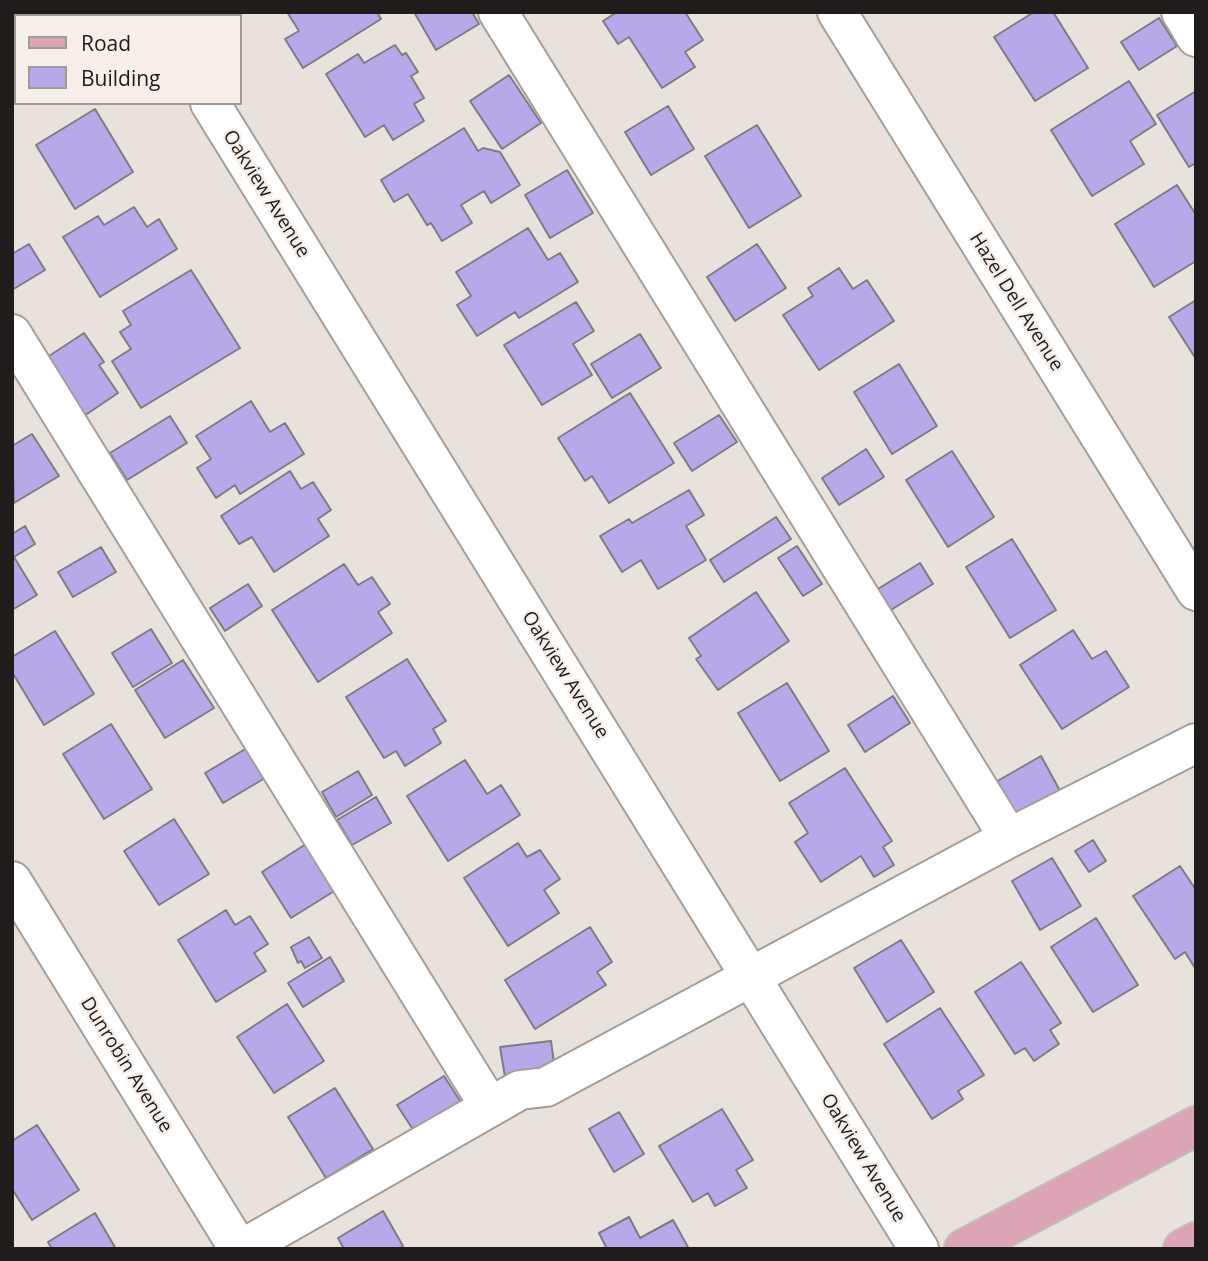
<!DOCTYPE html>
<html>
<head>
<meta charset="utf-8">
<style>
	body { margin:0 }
	#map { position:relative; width:1208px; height:1261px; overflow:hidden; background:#e8e1dc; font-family:"Open Sans",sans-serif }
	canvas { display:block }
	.frame { position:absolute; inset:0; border:14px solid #1f1c1b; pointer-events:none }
	.legend { position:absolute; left:14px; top:14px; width:228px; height:91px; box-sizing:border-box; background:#f5eee9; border:2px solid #9f9a97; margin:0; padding:9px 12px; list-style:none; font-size:21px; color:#1f1c1b }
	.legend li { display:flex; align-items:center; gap:14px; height:35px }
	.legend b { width:35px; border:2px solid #9f9a97 }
</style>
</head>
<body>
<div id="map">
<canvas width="1208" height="1261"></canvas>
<div class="frame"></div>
<ul class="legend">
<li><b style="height:9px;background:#dda4b6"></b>Road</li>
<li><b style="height:19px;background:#b7a9e9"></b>Building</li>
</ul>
</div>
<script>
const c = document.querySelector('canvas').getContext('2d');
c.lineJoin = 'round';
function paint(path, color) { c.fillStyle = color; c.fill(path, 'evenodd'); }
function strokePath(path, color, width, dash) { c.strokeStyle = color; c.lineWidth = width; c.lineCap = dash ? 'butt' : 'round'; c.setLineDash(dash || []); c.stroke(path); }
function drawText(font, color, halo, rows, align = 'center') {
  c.font = font + ' "Open Sans",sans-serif'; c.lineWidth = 5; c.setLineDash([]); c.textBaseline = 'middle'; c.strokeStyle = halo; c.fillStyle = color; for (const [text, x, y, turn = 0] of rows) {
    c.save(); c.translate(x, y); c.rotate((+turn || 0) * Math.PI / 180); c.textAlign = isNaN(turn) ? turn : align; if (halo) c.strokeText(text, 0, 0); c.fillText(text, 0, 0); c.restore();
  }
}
const building = new Path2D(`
	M 287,12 L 377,12 L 381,19 L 303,68 L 285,39 L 299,31 Z
	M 414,12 L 472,12 L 479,24 L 436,50 Z
	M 617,12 L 685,12 L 703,40 L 685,52 L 695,67 L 662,88 L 629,37 L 618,44 L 603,21 Z
	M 1034,12 L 1053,12 L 1088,68 L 1035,101 L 994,37 Z
	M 1159,18 L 1177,46 L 1139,70 L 1121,42 Z
	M 12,30 L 16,36 L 16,97 L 12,99 Z
	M 395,45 L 402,55 L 406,53 L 418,72 L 411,76 L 424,98 L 414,104 L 424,121 L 393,140 L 384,125 L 365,137 L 326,74 L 358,54 L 364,63 Z
	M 509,75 L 541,123 L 502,149 L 470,101 Z
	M 1129,81 L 1156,124 L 1130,141 L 1144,164 L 1092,196 L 1051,130 Z
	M 1196,91 L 1196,163 L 1189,167 L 1157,115 Z
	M 668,106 L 694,149 L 651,175 L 625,132 Z
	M 95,109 L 133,172 L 75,209 L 36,145 Z
	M 757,125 L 801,196 L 749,228 L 705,156 Z
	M 464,128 L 478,151 L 483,148 L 500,152 L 520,185 L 491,203 L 484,191 L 461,205 L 472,223 L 442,241 L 431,223 L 427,225 L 408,194 L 394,202 L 381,180 Z
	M 567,170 L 593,213 L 550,238 L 525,195 Z
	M 1177,185 L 1196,215 L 1196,261 L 1154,287 L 1115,224 Z
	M 134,207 L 147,227 L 159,219 L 177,249 L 100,297 L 63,237 L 98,216 L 104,225 Z
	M 528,228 L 548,260 L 560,253 L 578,282 L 519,318 L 515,312 L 477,336 L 457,305 L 471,296 L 456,272 Z
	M 29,244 L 45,270 L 12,290 L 12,254 Z
	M 757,244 L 786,288 L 735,321 L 707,277 Z
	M 839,268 L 853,289 L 867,280 L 894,321 L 819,370 L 783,315 L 813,296 L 808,288 Z
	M 191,270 L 240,348 L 141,408 L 112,361 L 131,349 L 120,332 L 131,325 L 123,311 Z
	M 1196,300 L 1196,359 L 1169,317 Z
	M 576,302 L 594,331 L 573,344 L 592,375 L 542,405 L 504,345 Z
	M 84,333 L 104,362 L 99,365 L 118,393 L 84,416 L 46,358 Z
	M 640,334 L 661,368 L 612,398 L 591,364 Z
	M 899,364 L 937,426 L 892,454 L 854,392 Z
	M 630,393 L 674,463 L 609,503 L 592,476 L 585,481 L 558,438 Z
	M 251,401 L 270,432 L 285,423 L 304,454 L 240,494 L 235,485 L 216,498 L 197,468 L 211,459 L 196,436 Z
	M 719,415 L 737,442 L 692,471 L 674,443 Z
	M 170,416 L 187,443 L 127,480 L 110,453 Z
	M 32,434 L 59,476 L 14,503 L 12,446 Z
	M 866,449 L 884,477 L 839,505 L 822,478 Z
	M 952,451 L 994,517 L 948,547 L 906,480 Z
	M 290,471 L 301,489 L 313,482 L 331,510 L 318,519 L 329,536 L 274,572 L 252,537 L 239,544 L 221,516 Z
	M 689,490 L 704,515 L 686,526 L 706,560 L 658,589 L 641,560 L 622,572 L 600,536 L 629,519 L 632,523 Z
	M 776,517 L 791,539 L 724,582 L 710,560 Z
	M 25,526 L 35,544 L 14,557 L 37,595 L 12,610 L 12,534 Z
	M 1012,539 L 1056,610 L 1010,638 L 966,567 Z
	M 797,546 L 822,584 L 803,596 L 778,558 Z
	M 101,547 L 116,572 L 73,597 L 58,572 Z
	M 920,563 L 933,584 L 886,613 L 873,592 Z
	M 344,564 L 358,585 L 372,577 L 390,604 L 378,612 L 392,633 L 318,682 L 272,610 Z
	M 248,584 L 262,606 L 225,631 L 210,608 Z
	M 756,592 L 789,641 L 718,690 L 696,659 L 701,656 L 689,638 Z
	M 151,629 L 172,663 L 133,687 L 112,653 Z
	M 1073,630 L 1092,659 L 1106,651 L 1129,687 L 1062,729 L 1020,665 Z
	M 55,631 L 94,694 L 44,725 L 12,672 L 12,657 Z
	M 407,659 L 446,721 L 433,729 L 441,743 L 405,766 L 396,751 L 384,758 L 346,697 Z
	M 183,660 L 214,708 L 165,738 L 135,690 Z
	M 787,683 L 829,751 L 780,781 L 738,713 Z
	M 893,696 L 910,723 L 865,752 L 848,725 Z
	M 111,724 L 152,789 L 104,819 L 63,754 Z
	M 247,748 L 265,778 L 223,803 L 205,773 Z
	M 1041,756 L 1065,800 L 1018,825 L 994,783 Z
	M 465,760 L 487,794 L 501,785 L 520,815 L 448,861 L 407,796 Z
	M 845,768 L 892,841 L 883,847 L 894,865 L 874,877 L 861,856 L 821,882 L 795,842 L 808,833 L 789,803 Z
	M 358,771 L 372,795 L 336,817 L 322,792 Z
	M 376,797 L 391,823 L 352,845 L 337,820 Z
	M 174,819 L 209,874 L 159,905 L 124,851 Z
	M 1093,840 L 1106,861 L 1089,872 L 1075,851 Z
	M 518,843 L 527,857 L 540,850 L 560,879 L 544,890 L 559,913 L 508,946 L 464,878 Z
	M 306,844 L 336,890 L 291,918 L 262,872 Z
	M 1052,858 L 1081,906 L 1040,930 L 1012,881 Z
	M 1180,866 L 1196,890 L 1195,968 L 1185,952 L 1175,959 L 1133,896 Z
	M 226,910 L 235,925 L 250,916 L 268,944 L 254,953 L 266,971 L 216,1002 L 178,940 Z
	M 1096,918 L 1138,985 L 1093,1012 L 1051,947 Z
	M 590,927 L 612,962 L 597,972 L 606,985 L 535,1029 L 505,980 Z
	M 309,937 L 322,958 L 305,968 L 301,961 L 298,963 L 291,947 Z
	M 901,940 L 934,992 L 887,1022 L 854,968 Z
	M 330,957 L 344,981 L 303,1007 L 288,983 Z
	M 1021,962 L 1061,1023 L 1050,1030 L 1059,1044 L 1034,1061 L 1025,1048 L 1015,1054 L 975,992 Z
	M 287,1004 L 324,1061 L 274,1093 L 237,1037 Z
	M 940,1008 L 984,1075 L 958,1091 L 963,1099 L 932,1119 L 884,1044 Z
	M 551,1041 L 555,1070 L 505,1077 L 500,1047 Z
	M 444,1076 L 466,1110 L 419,1139 L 397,1105 Z
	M 335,1088 L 373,1149 L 326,1178 L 288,1117 Z
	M 722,1109 L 753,1160 L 736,1170 L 747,1188 L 715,1206 L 708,1193 L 693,1202 L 659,1146 Z
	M 619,1112 L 644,1154 L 614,1172 L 589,1129 Z
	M 37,1125 L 79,1190 L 32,1220 L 12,1189 L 12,1141 Z
	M 383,1211 L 403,1246 L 398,1249 L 344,1249 L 338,1238 Z
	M 95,1213 L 116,1249 L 52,1249 L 48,1242 Z
	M 629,1217 L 640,1238 L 673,1220 L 689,1249 L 607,1249 L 599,1233 Z`);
paint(building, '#b7a9e9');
strokePath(building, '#7d7c83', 2);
const minor = new Path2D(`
	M 154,12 L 156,16
	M 498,12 L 1009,838
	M 837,12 L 1196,591
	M 1181,12 L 1196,37
	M 210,103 L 919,1249
	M 12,334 L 490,1107
	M 12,881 L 239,1249
	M 242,1249 L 520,1090 L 546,1087 L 1009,838 L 1196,743`);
const major = new Path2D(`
	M 964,1249 L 1196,1126
	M 1183,1249 L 1196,1242`);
strokePath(minor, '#a49e99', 42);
strokePath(major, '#c0bfbf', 42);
strokePath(minor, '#fff', 38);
strokePath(major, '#dda4b6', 38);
drawText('19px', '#1f1c1b', '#f5eee9', [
	["Oakview Avenue",266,194,58],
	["Hazel Dell Avenue",1016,302,58],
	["Oakview Avenue",565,675,58],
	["Dunrobin Avenue",126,1065,58],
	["Oakview Avenue",863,1158,59]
]);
</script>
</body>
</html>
